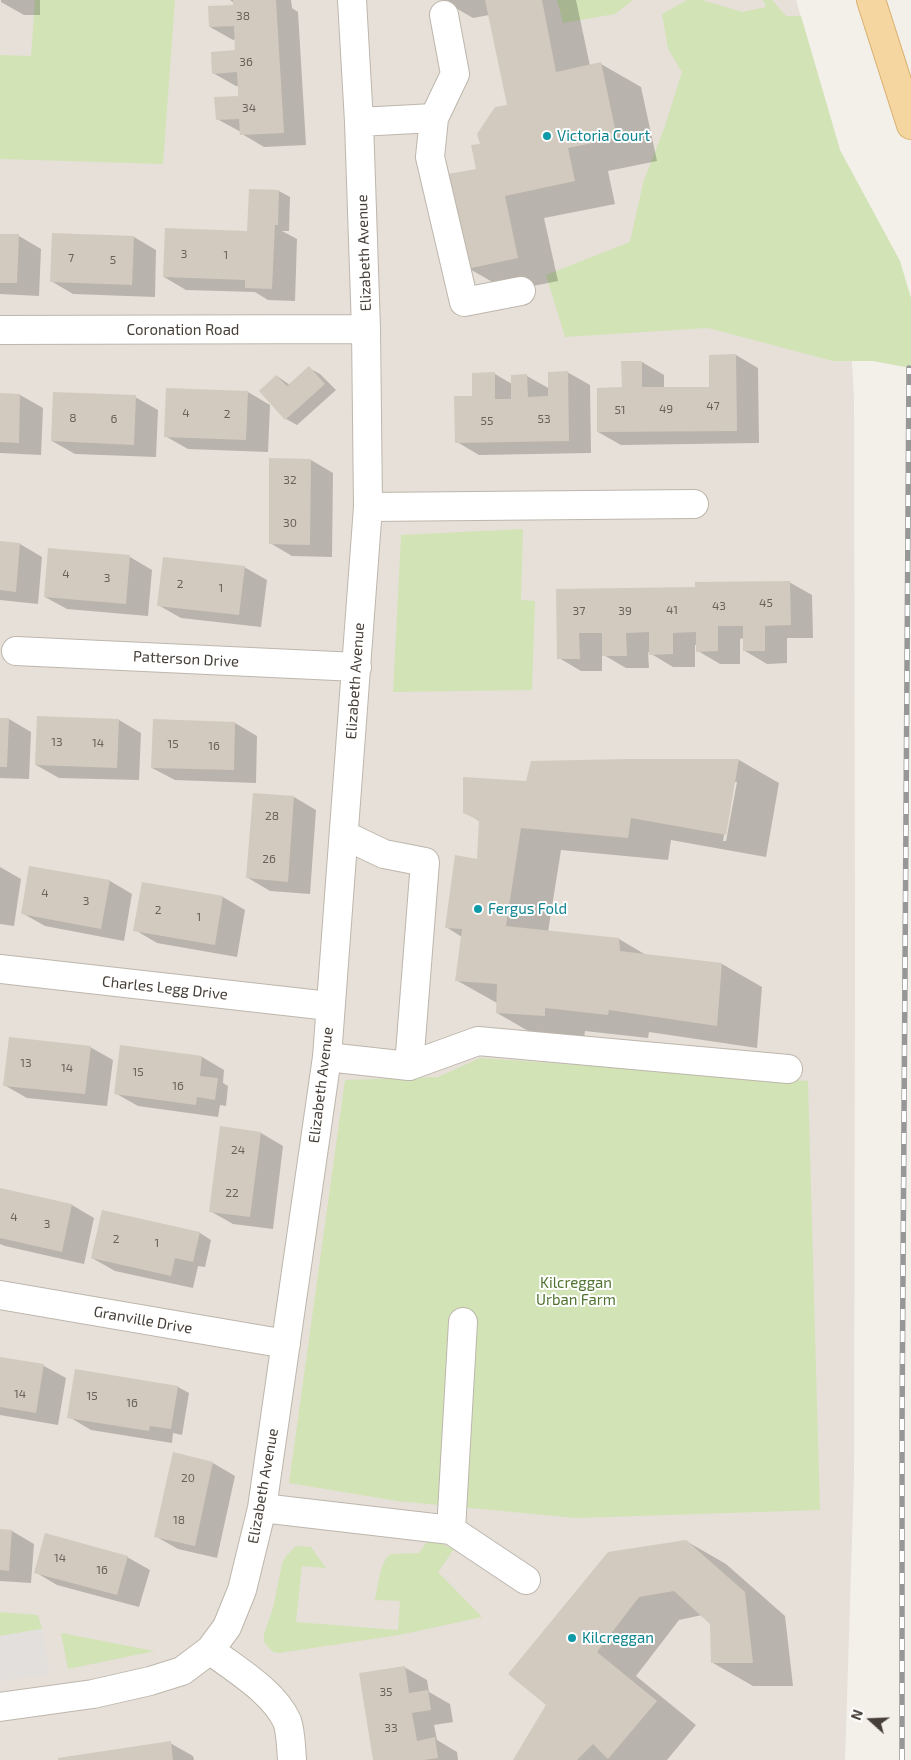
<!DOCTYPE html>
<html>
<head>
<meta charset="utf-8">
<style>
	body { margin:0 }
	#map { position:relative; width:911px; height:1760px; overflow:hidden; background:#f3efe9; font-family:"Exo 2",sans-serif }
	canvas { display:block }
	.north { position:absolute; left:846px; top:1695px; width:50px; height:50px; -webkit-text-stroke:4px #fff; paint-order:stroke; rotate:290deg; font-size:14px; font-weight:700; line-height:20px; text-align:center; color:#463f38 }
	.north::after { content:''; display:block; margin:auto; width:18px; height:22px; background:#463f38; clip-path:polygon(50% 0,100% 100%,50% 72%,0 100%) }
</style>
</head>
<body>
<div id="map">
<canvas width="911" height="1760"></canvas>
<div class="north">N</div>
</div>
<script>
const c = document.querySelector('canvas').getContext('2d');
c.lineJoin = 'round';
function paint(path, color) { c.fillStyle = color; c.fill(path, 'evenodd'); }
function strokePath(path, color, width, dash) { c.strokeStyle = color; c.lineWidth = width; c.lineCap = dash ? 'butt' : 'round'; c.setLineDash(dash || []); c.stroke(path); }
function drawText(font, color, halo, rows, align = 'center') {
  c.font = font + ' "Exo 2",sans-serif'; c.lineWidth = 4; c.setLineDash([]); c.textBaseline = 'middle'; c.strokeStyle = halo; c.fillStyle = color; for (const [text, x, y, turn = 0] of rows) {
    c.save(); c.translate(x, y); c.rotate((+turn || 0) * Math.PI / 180); c.textAlign = isNaN(turn) ? turn : align; if (halo) c.strokeText(text, 0, 0); c.fillText(text, 0, 0); c.restore();
  }
}
paint(new Path2D(`
	M 0,0 L 796,0 L 840,150 L 854,399 L 855,957 L 854,1475 L 845,1760 L 0,1760 Z`), '#e6e0d8');
paint(new Path2D(`
	M 35,0 L 175,0 L 163,164 L 0,159 L 0,55 L 31,56 Z
	M 557,0 L 633,0 L 615,14 L 563,23 Z
	M 687,0 L 702,0 L 742,12 L 766,7 L 763,0 L 772,0 L 786,16 L 801,16 L 840,150 L 900,261 L 911,298 L 911,368 L 873,361 L 833,361 L 708,328 L 565,337 L 546,275 L 630,242 L 643,183 L 665,126 L 682,72 L 668,49 L 662,14 Z
	M 523,529 L 521,600 L 535,601 L 532,690 L 393,692 L 401,535 Z
	M 480,1058 L 808,1081 L 820,1510 L 576,1518 L 397,1501 L 289,1483 L 345,1080 L 438,1077 Z
	M 429,1539 L 454,1549 L 438,1572 L 482,1617 L 399,1635 L 279,1653 L 273,1652 L 270,1649 L 264,1642 L 264,1634 L 273,1608 L 282,1564 L 286,1556 L 296,1546 L 311,1547 L 326,1568 L 302,1566 L 296,1622 L 398,1630 L 400,1601 L 375,1600 C 378,1587 380,1560 391,1554 L 419,1553 Z
	M 0,1612 L 38,1615 L 42,1629 L 0,1636 Z
	M 61,1633 L 155,1651 L 68,1669 Z`), '#d2e3b6');
paint(new Path2D(`
	M 42,1629 L 50,1674 L 0,1681 L 0,1636 Z`), '#e2dfdd');
paint(new Path2D(`
	M 1,0 L 40,0 L 40,15 L 24,15 L 1,2 Z
	M 230,0 L 291,0 L 292,8 L 298,12 L 306,145 L 264,147 L 242,134 L 241,132 L 217,119 L 239,97 L 239,86 L 236,86 L 213,73 L 237,51 L 236,39 L 233,40 L 210,27 L 235,6 L 234,3 Z
	M 442,0 L 576,0 L 590,66 L 601,64 L 641,87 L 657,161 L 608,171 L 615,204 L 544,218 L 558,281 L 508,291 L 468,268 L 481,145 L 508,106 L 489,15 L 473,18 Z
	M 279,191 L 290,197 L 289,231 L 282,231 L 297,239 L 295,301 L 268,300 L 255,292 L 186,290 L 164,277 L 248,232 Z
	M 0,235 L 19,236 L 41,249 L 39,296 L 0,294 Z
	M 53,235 L 134,237 L 156,250 L 155,297 L 73,294 L 51,281 Z
	M 736,355 L 758,368 L 759,443 L 621,445 L 598,432 L 623,389 L 642,362 L 664,375 L 664,388 L 710,388 Z
	M 309,368 L 320,374 L 336,390 L 297,425 L 286,419 L 277,376 L 290,385 Z
	M 567,372 L 590,385 L 591,453 L 479,455 L 457,442 L 473,397 L 495,374 L 512,384 L 527,376 L 550,389 Z
	M 248,392 L 270,405 L 268,452 L 188,449 L 165,436 Z
	M 0,394 L 20,395 L 43,408 L 41,455 L 0,453 Z
	M 135,397 L 158,410 L 156,457 L 75,454 L 52,441 Z
	M 311,460 L 333,473 L 332,557 L 292,556 L 270,543 Z
	M 0,542 L 20,544 L 42,557 L 38,604 L 0,600 Z
	M 130,557 L 152,570 L 148,616 L 67,609 L 45,597 Z
	M 244,567 L 267,580 L 261,627 L 181,618 L 158,605 Z
	M 789,582 L 812,595 L 813,638 L 787,638 L 787,663 L 767,664 L 745,651 L 744,638 L 740,639 L 740,664 L 720,664 L 698,651 L 698,645 L 695,645 L 695,667 L 673,667 L 648,652 L 649,668 L 626,668 L 602,654 L 602,671 L 581,671 L 559,658 L 557,591 L 697,588 Z
	M 0,719 L 9,719 L 31,732 L 29,779 L 0,778 Z
	M 119,720 L 141,733 L 139,780 L 59,778 L 36,765 Z
	M 154,720 L 235,723 L 257,736 L 256,783 L 175,780 L 152,768 Z
	M 739,760 L 779,783 L 766,857 L 671,840 L 668,860 L 561,850 L 548,932 L 619,939 L 646,955 L 722,964 L 762,987 L 757,1048 L 649,1032 L 648,1038 L 585,1031 L 584,1039 L 537,1036 L 497,1013 L 497,1003 L 456,980 L 462,937 L 446,927 L 478,860 L 481,822 L 464,812 L 527,782 L 532,762 ZM 734,782 L 737,782 L 726,841 L 723,841 Z
	M 294,797 L 316,810 L 310,894 L 270,891 L 248,878 Z
	M 0,867 L 21,879 L 14,926 L 0,924 Z
	M 30,867 L 110,881 L 132,894 L 124,941 L 45,926 L 22,913 Z
	M 223,897 L 245,910 L 237,957 L 157,943 L 135,930 Z
	M 90,1047 L 113,1060 L 107,1106 L 27,1098 L 4,1085 Z
	M 121,1047 L 202,1057 L 224,1070 L 223,1083 L 228,1086 L 226,1106 L 220,1105 L 218,1117 L 138,1106 L 115,1093 Z
	M 221,1128 L 261,1133 L 283,1146 L 273,1229 L 233,1224 L 210,1211 Z
	M 0,1189 L 72,1205 L 94,1218 L 84,1264 L 5,1246 L 0,1244 Z
	M 200,1233 L 211,1240 L 205,1267 L 198,1266 L 193,1288 L 115,1271 L 92,1258 Z
	M 0,1358 L 44,1366 L 66,1378 L 58,1425 L 0,1415 Z
	M 178,1387 L 189,1393 L 182,1435 L 173,1433 L 172,1443 L 91,1430 L 69,1417 Z
	M 213,1463 L 235,1476 L 217,1558 L 178,1549 L 155,1536 Z
	M 0,1530 L 12,1531 L 34,1544 L 31,1583 L 0,1581 Z
	M 686,1541 L 726,1564 L 785,1616 L 793,1686 L 753,1686 L 713,1663 L 711,1624 L 702,1615 L 679,1620 L 636,1676 L 696,1725 L 667,1760 L 515,1760 L 548,1705 Z
	M 127,1557 L 150,1570 L 139,1607 L 57,1585 L 35,1572 Z
	M 404,1667 L 427,1680 L 429,1692 L 450,1704 L 453,1722 L 434,1725 L 437,1740 L 457,1752 L 458,1760 L 374,1760 Z
	M 170,1743 L 193,1756 L 194,1760 L 60,1760 Z`), '#0003');
paint(new Path2D(`
	M 233,0 L 276,0 L 284,133 L 240,135 L 239,119 L 216,120 L 214,97 L 238,96 L 238,90 L 237,72 L 212,74 L 211,52 L 235,50 L 234,26 L 209,27 L 208,6 L 233,5 Z
	M 485,0 L 542,0 L 556,72 L 601,62 L 617,138 L 568,148 L 575,181 L 505,196 L 518,258 L 467,269 L 448,174 L 476,169 L 471,145 L 480,144 L 477,134 L 495,107 L 507,105 Z
	M 249,189 L 279,190 L 278,225 L 275,225 L 272,289 L 245,288 L 245,280 L 163,277 L 165,228 L 247,231 Z
	M 52,233 L 134,236 L 132,285 L 50,282 Z
	M 0,234 L 19,234 L 17,283 L 0,283 Z
	M 736,354 L 737,431 L 597,432 L 597,388 L 622,387 L 621,361 L 642,361 L 642,387 L 709,387 L 709,355 Z
	M 309,366 L 325,384 L 285,420 L 259,391 L 276,375 L 287,386 Z
	M 568,371 L 569,441 L 455,443 L 454,396 L 472,396 L 472,373 L 495,372 L 495,399 L 511,399 L 511,375 L 527,374 L 528,397 L 548,396 L 548,372 Z
	M 166,388 L 248,391 L 246,440 L 164,437 Z
	M 53,392 L 136,395 L 134,445 L 51,441 Z
	M 0,393 L 20,394 L 19,443 L 0,442 Z
	M 269,458 L 311,459 L 310,545 L 269,544 Z
	M 0,541 L 20,543 L 16,592 L 0,590 Z
	M 48,548 L 130,555 L 126,604 L 44,597 Z
	M 163,557 L 245,566 L 239,615 L 157,606 Z
	M 790,581 L 791,625 L 765,626 L 765,651 L 743,651 L 743,626 L 718,626 L 718,651 L 696,652 L 696,632 L 673,633 L 673,654 L 649,655 L 649,632 L 626,633 L 627,656 L 602,656 L 602,633 L 579,633 L 580,659 L 557,659 L 556,589 L 695,587 L 695,582 Z
	M 37,716 L 119,719 L 117,768 L 35,765 Z
	M 0,718 L 9,718 L 7,767 L 0,767 Z
	M 153,719 L 235,722 L 234,770 L 151,768 Z
	M 627,759 L 739,759 L 726,835 L 631,818 L 628,838 L 521,828 L 506,926 L 619,938 L 620,951 L 722,963 L 717,1026 L 609,1010 L 608,1015 L 545,1008 L 545,1016 L 496,1013 L 497,984 L 455,981 L 462,929 L 445,928 L 455,855 L 477,859 L 479,820 L 463,813 L 463,777 L 526,781 L 531,761 Z
	M 253,793 L 294,796 L 288,882 L 246,878 Z
	M 29,866 L 110,880 L 101,929 L 21,914 Z
	M 142,882 L 223,896 L 215,945 L 133,931 Z
	M 9,1037 L 91,1046 L 85,1094 L 3,1086 Z
	M 120,1045 L 202,1056 L 200,1076 L 218,1078 L 215,1100 L 197,1097 L 196,1105 L 114,1094 Z
	M 220,1126 L 261,1132 L 250,1217 L 209,1212 Z
	M 0,1188 L 72,1204 L 62,1252 L 0,1238 Z
	M 102,1210 L 200,1232 L 193,1262 L 175,1258 L 171,1276 L 91,1258 Z
	M 0,1357 L 44,1364 L 36,1413 L 0,1407 Z
	M 75,1369 L 178,1386 L 171,1429 L 150,1426 L 149,1431 L 67,1418 Z
	M 173,1452 L 213,1462 L 195,1546 L 154,1537 Z
	M 0,1529 L 12,1530 L 9,1571 L 0,1570 Z
	M 45,1533 L 128,1556 L 117,1595 L 34,1573 Z
	M 686,1540 L 745,1592 L 753,1663 L 711,1663 L 710,1624 L 674,1591 L 639,1597 L 597,1652 L 657,1701 L 608,1759 L 593,1744 L 577,1760 L 513,1760 L 546,1705 L 508,1674 L 608,1552 Z
	M 405,1666 L 409,1693 L 428,1690 L 431,1710 L 412,1713 L 417,1741 L 435,1737 L 438,1758 L 424,1760 L 373,1760 L 359,1673 Z
	M 171,1741 L 173,1760 L 58,1760 L 58,1758 Z`), '#d3cabf');
const minor = new Path2D(`
	M 444,15 L 455,74 L 434,118 L 430,157 L 464,302 L 521,291
	M 359,122 L 434,118
	M 0,330 L 366,329
	M 368,507 L 694,504
	M 16,651 L 357,667
	M 344,835 L 384,854 L 425,862 L 409,1066
	M 0,969 L 329,1006
	M 327,1057 L 409,1066 L 478,1041 L 788,1069
	M 0,1295 L 286,1344
	M 262,1508 L 451,1530 L 526,1580
	M 451,1530 L 463,1322
	M 210,1650 C 236,1670 273,1691 287,1721 C 291,1732 291,1748 292,1760
	M 0,1707 L 93,1694 L 150,1681 L 182,1671 L 210,1650 L 227,1627 L 242,1590 L 262,1508 L 327,1057 L 368,507 L 366,329 L 359,122 L 352,0`);
const major = new Path2D(`
	M 871,0 L 911,125`);
strokePath(minor, '#bdb6ac', 30);
strokePath(major, '#d8b171', 30);
strokePath(minor, '#fff', 28);
strokePath(major, '#f5d6a0', 28);
const rail = new Path2D(`
	M 902,1760 L 902,1422 L 909,368`);
strokePath(rail, '#979797', 5.5);
strokePath(rail, '#fff', 4, [11]);
for (const [x, y, r, color] of [
	[547,136,5,"#0f9aa8"],
	[478,909,5,"#0f9aa8"],
	[572,1638,5,"#0f9aa8"]
]) { const dot = new Path2D(); dot.arc(x, y, r, 0, 2 * Math.PI); c.fillStyle = color; c.fill(dot); strokePath(dot, '#fff', 2); }
drawText('12px', '#69625a', null, [
	["38",243,16],
	["36",246,62],
	["34",249,108],
	["3",184,254],
	["1",226,255],
	["7",71,258],
	["5",113,260],
	["47",713,406],
	["49",666,409],
	["51",620,410],
	["4",186,413],
	["2",227,414],
	["8",73,418],
	["6",114,419],
	["53",544,419],
	["55",487,421],
	["32",290,480],
	["30",290,523],
	["4",66,574],
	["3",107,578],
	["2",180,584],
	["1",221,588],
	["45",766,603],
	["43",719,606],
	["41",672,610],
	["37",579,611],
	["39",625,611],
	["13",57,742],
	["14",98,743],
	["15",173,744],
	["16",214,746],
	["28",272,816],
	["26",269,859],
	["4",45,893],
	["3",86,901],
	["2",158,910],
	["1",199,917],
	["13",26,1063],
	["14",67,1068],
	["15",138,1072],
	["16",178,1086],
	["24",238,1150],
	["22",232,1193],
	["4",14,1217],
	["3",47,1224],
	["2",116,1239],
	["1",157,1243],
	["14",20,1394],
	["15",92,1396],
	["16",132,1403],
	["20",188,1478],
	["18",179,1520],
	["14",60,1558],
	["16",102,1570],
	["35",386,1692],
	["33",391,1728]
]);
drawText('15px', '#0d838f', '#fff', [
	["Victoria Court",557,136],
	["Fergus Fold",488,909],
	["Kilcreggan",582,1638]
], 'left');
drawText('15px', '#463f38', '#fff', [
	["Elizabeth Avenue",364,253,-92],
	["Coronation Road",183,330],
	["Patterson Drive",186,659,3],
	["Elizabeth Avenue",355,681,-86],
	["Charles Legg Drive",165,988,6],
	["Elizabeth Avenue",321,1085,-83],
	["Granville Drive",143,1320,10],
	["Elizabeth Avenue",263,1486,-80]
]);
drawText('15px', '#4f7230', '#fff', [
	["Kilcreggan",576,1283],
	["Urban Farm",576,1300]
]);
</script>
</body>
</html>
